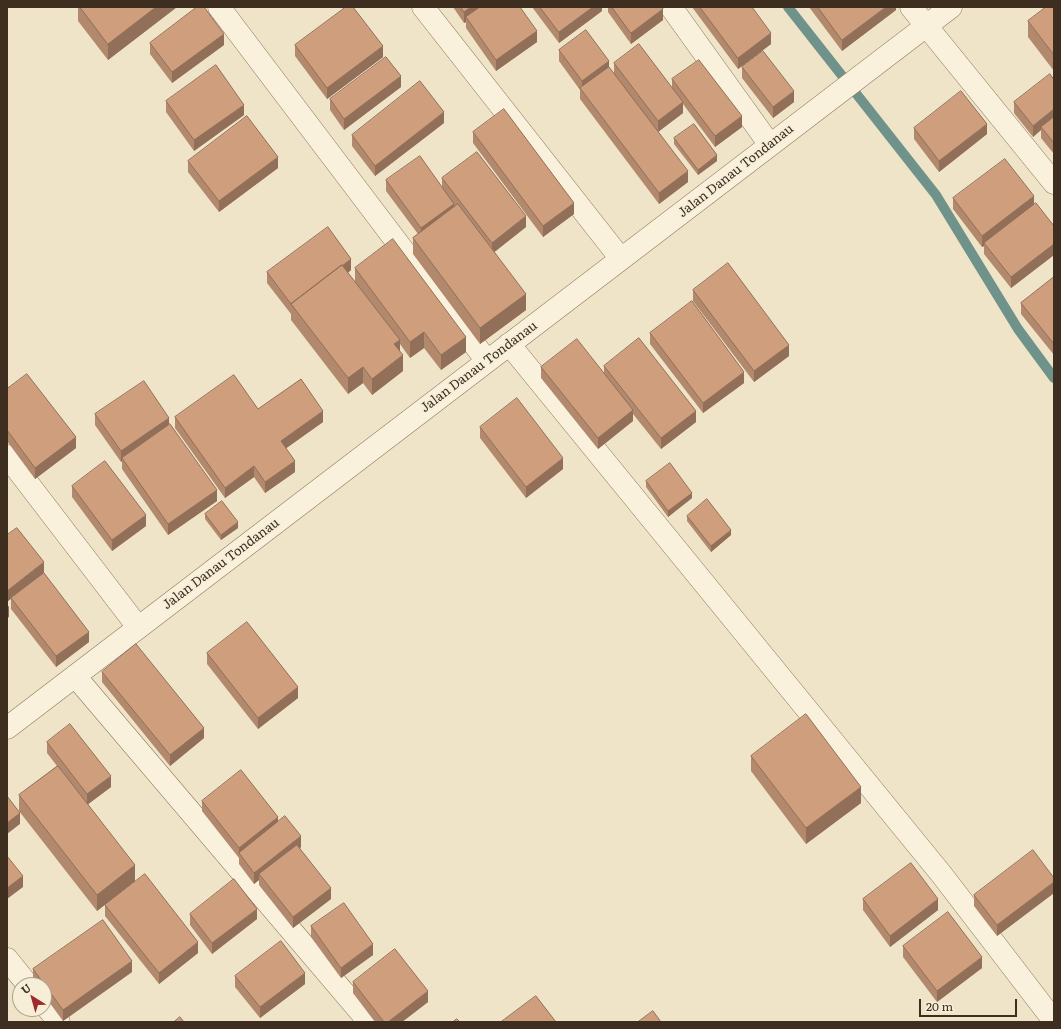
<!DOCTYPE html>
<html>
<head>
<meta charset="utf-8">
<style>
	body { margin:0 }
	#map { position:relative; width:1061px; height:1029px; overflow:hidden; background:#f0e4c8; font-family:Literata,serif }
	canvas { display:block }
	.frame { position:absolute; inset:0; border:8px solid #3d2e20; pointer-events:none }
	.north { position:absolute; left:12px; top:977px; width:40px; height:40px; box-sizing:border-box; background:#f7eed8; border:1px solid #ada18e; border-radius:50%; rotate:323deg; font-size:11px; font-weight:700; line-height:16px; text-align:center; color:#3d2e20 }
	.north::after { content:''; display:block; margin:auto; width:14px; height:18px; background:#9e2a2b; clip-path:polygon(50% 0,100% 100%,50% 72%,0 100%) }
	.scale { position:absolute; left:919px; top:999px; width:98px; height:18px; box-sizing:border-box; border:2px solid #3d2e20; border-top:0; padding-left:5px; font-size:12px; line-height:14px; white-space:nowrap; color:#3d2e20; -webkit-text-stroke:3px #f7eed8; paint-order:stroke }
</style>
</head>
<body>
<div id="map">
<canvas width="1061" height="1029"></canvas>
<div class="frame"></div>
<div class="north">U</div>
<div class="scale">20 m</div>
</div>
<script>
const c = document.querySelector('canvas').getContext('2d');
c.lineJoin = 'round';
function strokePath(path, color, width, dash) { c.strokeStyle = color; c.lineWidth = width; c.lineCap = dash ? 'butt' : 'round'; c.setLineDash(dash || []); c.stroke(path); }
function paint(path, color) { c.fillStyle = color; c.fill(path, 'evenodd'); }
function drawText(font, color, halo, rows, align = 'center') {
  c.font = font + ' Literata,serif'; c.lineWidth = 4; c.setLineDash([]); c.textBaseline = 'middle'; c.strokeStyle = halo; c.fillStyle = color; for (const [text, x, y, turn = 0] of rows) {
    c.save(); c.translate(x, y); c.rotate((+turn || 0) * Math.PI / 180); c.textAlign = isNaN(turn) ? turn : align; if (halo) c.strokeText(text, 0, 0); c.fillText(text, 0, 0); c.restore();
  }
}
strokePath(new Path2D(`
	M 788,7 L 936,195 L 1018,329 L 1054,378`), '#6f938a', 10);
const street = new Path2D(`
	M 219,7 L 487,361
	M 423,7 L 621,259
	M 671,7 L 770,145
	M 911,7 L 1054,183
	M 509,344 L 942,875 L 1054,1021
	M 7,456 L 138,627
	M 75,676 L 369,1022
	M 7,728 L 951,7
	M 7,959 L 28,985
	M 44,1004 L 59,1022`);
strokePath(street, '#8d765c', 23);
strokePath(street, '#faf1dc', 22);
paint(new Path2D(`
	M 78,7 L 177,7 L 108,60 L 78,21 Z
	M 453,7 L 520,7 L 537,42 L 496,71 L 466,28 L 466,22 L 464,23 Z
	M 532,7 L 602,7 L 602,11 L 559,43 Z
	M 608,7 L 662,7 L 663,20 L 631,44 L 608,12 Z
	M 692,7 L 752,7 L 771,44 L 738,69 Z
	M 809,7 L 896,7 L 896,10 L 842,51 Z
	M 1054,7 L 1054,71 L 1028,37 L 1028,21 Z
	M 150,43 L 224,45 L 172,83 L 150,54 Z
	M 295,45 L 383,57 L 327,99 L 295,56 Z
	M 559,50 L 609,67 L 614,74 L 614,63 L 672,88 L 672,79 L 742,127 L 715,147 L 683,104 L 683,113 L 658,132 L 688,182 L 659,204 L 580,99 L 580,90 L 559,61 Z
	M 742,67 L 794,102 L 773,118 L 742,78 Z
	M 1054,80 L 1054,154 L 1041,138 L 1041,130 L 1033,137 L 1014,113 L 1014,102 Z
	M 401,87 L 344,130 L 330,110 L 330,99 Z
	M 166,101 L 244,115 L 194,151 L 166,112 Z
	M 444,123 L 375,176 L 352,146 L 352,135 Z
	M 914,128 L 987,134 L 939,172 L 914,139 Z
	M 473,132 L 574,214 L 543,237 L 473,143 Z
	M 674,138 L 717,161 L 698,175 L 674,144 Z
	M 188,161 L 278,168 L 219,212 L 188,172 Z
	M 442,178 L 526,227 L 494,252 L 526,310 L 480,344 L 413,254 L 413,238 L 418,234 L 386,191 L 386,180 L 442,188 Z
	M 953,198 L 1034,204 L 1054,226 L 1054,255 L 1011,288 L 984,254 L 984,246 L 982,247 L 953,209 Z
	M 355,268 L 466,352 L 441,370 L 424,348 L 410,358 L 400,344 L 400,351 L 403,371 L 372,395 L 363,383 L 348,394 L 291,320 L 291,314 L 267,283 L 267,272 L 351,270 L 348,273 L 355,282 Z
	M 1054,277 L 1054,355 L 1021,314 L 1021,303 Z
	M 693,290 L 789,356 L 754,382 L 693,301 Z
	M 650,333 L 744,383 L 703,413 L 650,344 Z
	M 604,366 L 696,422 L 661,449 L 633,414 L 633,421 L 598,449 L 541,378 L 541,367 L 604,373 Z
	M 7,389 L 76,448 L 35,479 L 7,441 Z
	M 95,414 L 169,425 L 217,501 L 168,535 L 122,469 L 122,461 L 121,462 L 95,425 Z
	M 175,417 L 323,422 L 286,448 L 295,472 L 265,493 L 254,477 L 225,498 L 175,428 Z
	M 480,427 L 563,469 L 526,498 L 480,438 Z
	M 646,481 L 692,498 L 668,517 L 646,487 Z
	M 72,486 L 146,526 L 112,551 L 72,497 Z
	M 205,514 L 238,528 L 221,540 L 205,519 Z
	M 687,516 L 731,535 L 711,552 L 687,521 Z
	M 44,573 L 89,642 L 56,667 L 11,609 L 11,598 Z
	M 207,653 L 298,698 L 258,729 L 207,664 Z
	M 102,672 L 204,738 L 170,766 L 102,682 Z
	M 47,742 L 111,787 L 88,804 L 135,881 L 97,911 L 19,811 L 19,795 L 57,766 L 47,753 Z
	M 751,756 L 861,803 L 806,844 L 751,771 Z
	M 202,801 L 278,822 L 301,847 L 300,848 L 331,899 L 293,928 L 259,885 L 259,880 L 254,884 L 239,864 L 239,858 L 202,811 Z
	M 1054,878 L 1054,893 L 997,936 L 974,906 L 974,895 Z
	M 863,899 L 938,910 L 890,947 L 863,910 Z
	M 105,905 L 198,953 L 159,984 L 105,916 Z
	M 190,914 L 257,919 L 212,954 L 190,925 Z
	M 311,926 L 373,955 L 341,978 L 311,937 Z
	M 903,946 L 982,968 L 937,1002 L 903,957 Z
	M 33,969 L 132,972 L 63,1021 L 44,995 L 44,985 L 37,985 L 33,980 Z
	M 235,976 L 305,984 L 260,1018 L 235,987 Z
	M 353,982 L 428,1002 L 402,1022 L 375,1022 L 353,993 Z`), '#b2896c');
paint(new Path2D(`
	M 156,7 L 177,7 L 108,60 L 108,44 Z
	M 471,7 L 486,7 L 466,17 L 466,22 L 464,23 L 464,12 Z
	M 593,7 L 602,7 L 602,11 L 559,43 L 559,32 Z
	M 886,7 L 896,7 L 896,10 L 842,51 L 842,40 Z
	M 663,9 L 663,20 L 631,44 L 631,33 Z
	M 537,31 L 537,42 L 496,71 L 496,60 Z
	M 771,33 L 771,44 L 738,69 L 738,58 Z
	M 224,34 L 224,45 L 172,83 L 172,72 Z
	M 383,46 L 383,57 L 327,99 L 327,88 Z
	M 609,61 L 609,72 L 582,90 L 582,81 Z
	M 401,76 L 401,87 L 344,130 L 344,119 Z
	M 794,91 L 794,102 L 773,118 L 773,107 Z
	M 683,102 L 683,113 L 658,132 L 658,121 Z
	M 244,105 L 244,115 L 194,151 L 194,140 Z
	M 1054,109 L 1054,120 L 1041,127 L 1041,130 L 1033,137 L 1033,126 Z
	M 444,112 L 444,123 L 375,176 L 375,166 Z
	M 742,116 L 742,127 L 715,147 L 715,136 Z
	M 987,124 L 987,134 L 939,172 L 939,161 Z
	M 717,155 L 717,161 L 698,175 L 698,170 Z
	M 278,157 L 278,168 L 219,212 L 219,201 Z
	M 688,171 L 688,182 L 659,204 L 659,193 Z
	M 1034,196 L 1034,207 L 984,243 L 984,246 L 982,247 L 982,236 Z
	M 574,203 L 574,214 L 543,237 L 543,226 Z
	M 454,204 L 454,215 L 421,239 L 421,228 Z
	M 526,216 L 526,227 L 492,254 L 492,243 Z
	M 1054,244 L 1054,255 L 1011,288 L 1011,277 Z
	M 351,259 L 351,270 L 296,311 L 291,304 Z
	M 526,294 L 526,310 L 480,344 L 480,328 Z
	M 424,332 L 424,348 L 410,358 L 410,342 Z
	M 466,337 L 466,352 L 441,370 L 441,355 Z
	M 400,340 L 400,356 L 394,344 Z
	M 789,345 L 789,356 L 754,382 L 754,371 Z
	M 403,355 L 403,371 L 372,395 L 372,379 Z
	M 363,367 L 363,383 L 348,394 L 348,378 Z
	M 744,372 L 744,383 L 703,413 L 703,403 Z
	M 633,410 L 633,421 L 598,449 L 598,438 Z
	M 323,411 L 323,422 L 281,452 L 281,441 Z
	M 696,411 L 696,422 L 661,449 L 661,438 Z
	M 169,418 L 169,429 L 122,458 L 122,461 L 121,462 L 121,451 Z
	M 76,437 L 76,448 L 35,479 L 35,468 Z
	M 563,458 L 563,469 L 526,498 L 526,487 Z
	M 295,461 L 295,472 L 265,493 L 265,482 Z
	M 254,466 L 254,477 L 225,498 L 225,488 Z
	M 217,490 L 217,501 L 168,535 L 168,524 Z
	M 692,493 L 692,498 L 668,517 L 668,511 Z
	M 146,515 L 146,526 L 112,551 L 112,540 Z
	M 238,522 L 238,528 L 221,540 L 221,535 Z
	M 731,530 L 731,535 L 711,552 L 711,546 Z
	M 44,562 L 44,573 L 7,602 L 7,591 Z
	M 9,606 L 9,617 L 7,618 L 7,607 Z
	M 89,632 L 89,642 L 56,667 L 56,656 Z
	M 298,687 L 298,698 L 258,729 L 258,718 Z
	M 204,728 L 204,738 L 170,766 L 170,755 Z
	M 111,776 L 111,787 L 87,805 L 87,794 Z
	M 861,787 L 861,803 L 806,844 L 806,828 Z
	M 20,813 L 20,824 L 7,834 L 7,823 Z
	M 278,817 L 278,828 L 239,854 L 239,848 Z
	M 301,836 L 301,847 L 262,878 L 259,874 L 259,880 L 254,884 L 254,873 Z
	M 135,865 L 135,881 L 97,911 L 97,895 Z
	M 23,876 L 23,887 L 7,899 L 7,888 Z
	M 1054,882 L 1054,893 L 997,936 L 997,925 Z
	M 331,888 L 331,899 L 293,928 L 293,917 Z
	M 938,899 L 938,910 L 890,947 L 890,936 Z
	M 257,909 L 257,919 L 212,954 L 212,943 Z
	M 198,942 L 198,953 L 159,984 L 159,973 Z
	M 373,944 L 373,955 L 341,978 L 341,968 Z
	M 982,957 L 982,968 L 937,1002 L 937,991 Z
	M 132,961 L 132,972 L 63,1021 L 63,1010 Z
	M 305,973 L 305,984 L 260,1018 L 260,1007 Z
	M 428,991 L 428,1002 L 402,1022 L 388,1022 Z`), '#916f58');
const building = new Path2D(`
	M 80,7 L 156,7 L 108,44 Z
	M 197,7 L 204,7 L 224,34 L 172,72 L 150,43 Z
	M 346,7 L 353,7 L 383,46 L 327,88 L 295,45 Z
	M 461,7 L 471,7 L 464,12 Z
	M 480,7 L 520,7 L 537,31 L 496,60 L 466,17 Z
	M 540,7 L 593,7 L 559,32 Z
	M 612,7 L 662,7 L 663,9 L 631,33 Z
	M 700,7 L 752,7 L 771,33 L 738,58 Z
	M 818,7 L 886,7 L 842,40 Z
	M 1046,7 L 1054,7 L 1054,55 L 1028,21 Z
	M 586,30 L 609,61 L 582,81 L 559,50 Z
	M 639,44 L 683,102 L 658,121 L 614,63 Z
	M 763,51 L 794,91 L 773,107 L 742,67 Z
	M 386,57 L 401,76 L 344,119 L 330,99 Z
	M 699,60 L 742,116 L 715,136 L 672,79 Z
	M 216,65 L 244,105 L 194,140 L 166,101 Z
	M 609,67 L 688,171 L 659,193 L 580,88 Z
	M 1050,74 L 1054,80 L 1054,109 L 1033,126 L 1014,102 Z
	M 420,81 L 444,112 L 375,166 L 352,135 Z
	M 961,91 L 987,124 L 939,161 L 914,128 Z
	M 504,109 L 574,203 L 543,226 L 473,132 Z
	M 247,116 L 278,157 L 219,201 L 188,161 Z
	M 1054,117 L 1054,143 L 1041,127 Z
	M 694,124 L 717,155 L 698,170 L 674,138 Z
	M 477,152 L 526,216 L 492,243 L 442,178 Z
	M 420,156 L 454,204 L 421,228 L 386,180 Z
	M 1005,159 L 1034,196 L 982,236 L 953,198 Z
	M 1036,203 L 1054,226 L 1054,244 L 1011,277 L 984,243 Z
	M 458,204 L 526,294 L 480,328 L 413,238 Z
	M 328,227 L 351,259 L 342,266 L 342,265 L 291,304 L 267,272 Z
	M 393,239 L 466,337 L 441,355 L 424,332 L 410,342 L 355,268 Z
	M 728,263 L 789,345 L 754,371 L 693,290 Z
	M 342,265 L 400,340 L 394,344 L 403,355 L 372,379 L 363,367 L 348,378 L 291,304 Z
	M 1054,277 L 1054,344 L 1021,303 Z
	M 692,301 L 744,372 L 703,403 L 650,333 Z
	M 639,338 L 696,411 L 661,438 L 604,366 Z
	M 577,339 L 633,410 L 598,438 L 541,367 Z
	M 27,374 L 76,437 L 35,468 L 7,430 L 7,389 Z
	M 234,375 L 258,409 L 301,379 L 323,411 L 281,441 L 295,461 L 265,482 L 254,466 L 225,488 L 175,417 Z
	M 144,381 L 169,418 L 121,451 L 95,414 Z
	M 517,398 L 563,458 L 526,487 L 480,427 Z
	M 170,424 L 217,490 L 168,524 L 122,458 Z
	M 105,461 L 146,515 L 112,540 L 72,486 Z
	M 670,463 L 692,493 L 668,511 L 646,481 Z
	M 707,499 L 731,530 L 711,546 L 687,516 Z
	M 222,501 L 238,522 L 221,535 L 205,514 Z
	M 17,528 L 44,562 L 7,591 L 7,535 Z
	M 44,573 L 89,632 L 56,656 L 11,598 Z
	M 247,622 L 298,687 L 258,718 L 207,653 Z
	M 136,644 L 204,728 L 170,755 L 102,672 Z
	M 806,714 L 861,787 L 806,828 L 751,756 Z
	M 70,724 L 111,776 L 87,794 L 47,742 Z
	M 58,766 L 135,865 L 97,895 L 19,795 Z
	M 241,770 L 278,817 L 239,848 L 202,801 Z
	M 7,796 L 20,813 L 7,823 Z
	M 285,816 L 301,836 L 254,873 L 239,853 Z
	M 297,845 L 331,888 L 293,917 L 259,874 Z
	M 1033,850 L 1054,878 L 1054,882 L 997,925 L 974,895 Z
	M 7,856 L 23,876 L 7,888 Z
	M 911,863 L 938,899 L 890,936 L 863,899 Z
	M 145,874 L 198,942 L 159,973 L 105,905 Z
	M 234,879 L 257,909 L 212,943 L 190,914 Z
	M 344,903 L 373,944 L 341,968 L 311,926 Z
	M 948,912 L 982,957 L 937,991 L 903,946 Z
	M 103,920 L 132,961 L 63,1010 L 33,969 Z
	M 281,941 L 305,973 L 260,1007 L 235,976 Z
	M 395,949 L 428,991 L 388,1022 L 384,1022 L 353,982 Z
	M 536,996 L 556,1022 L 501,1022 Z
	M 653,1011 L 661,1022 L 638,1022 Z
	M 180,1017 L 184,1022 L 174,1022 Z
	M 457,1019 L 460,1022 L 453,1022 Z`);
paint(building, '#cf9f7d');
strokePath(building, '#916f58', 1);
drawText('13px', '#3d2e20', '#f7eed8', [
	["Jalan Danau Tondanau",736,171,-38],
	["Jalan Danau Tondanau",479,367,-37],
	["Jalan Danau Tondanau",221,564,-37]
]);
</script>
</body>
</html>
